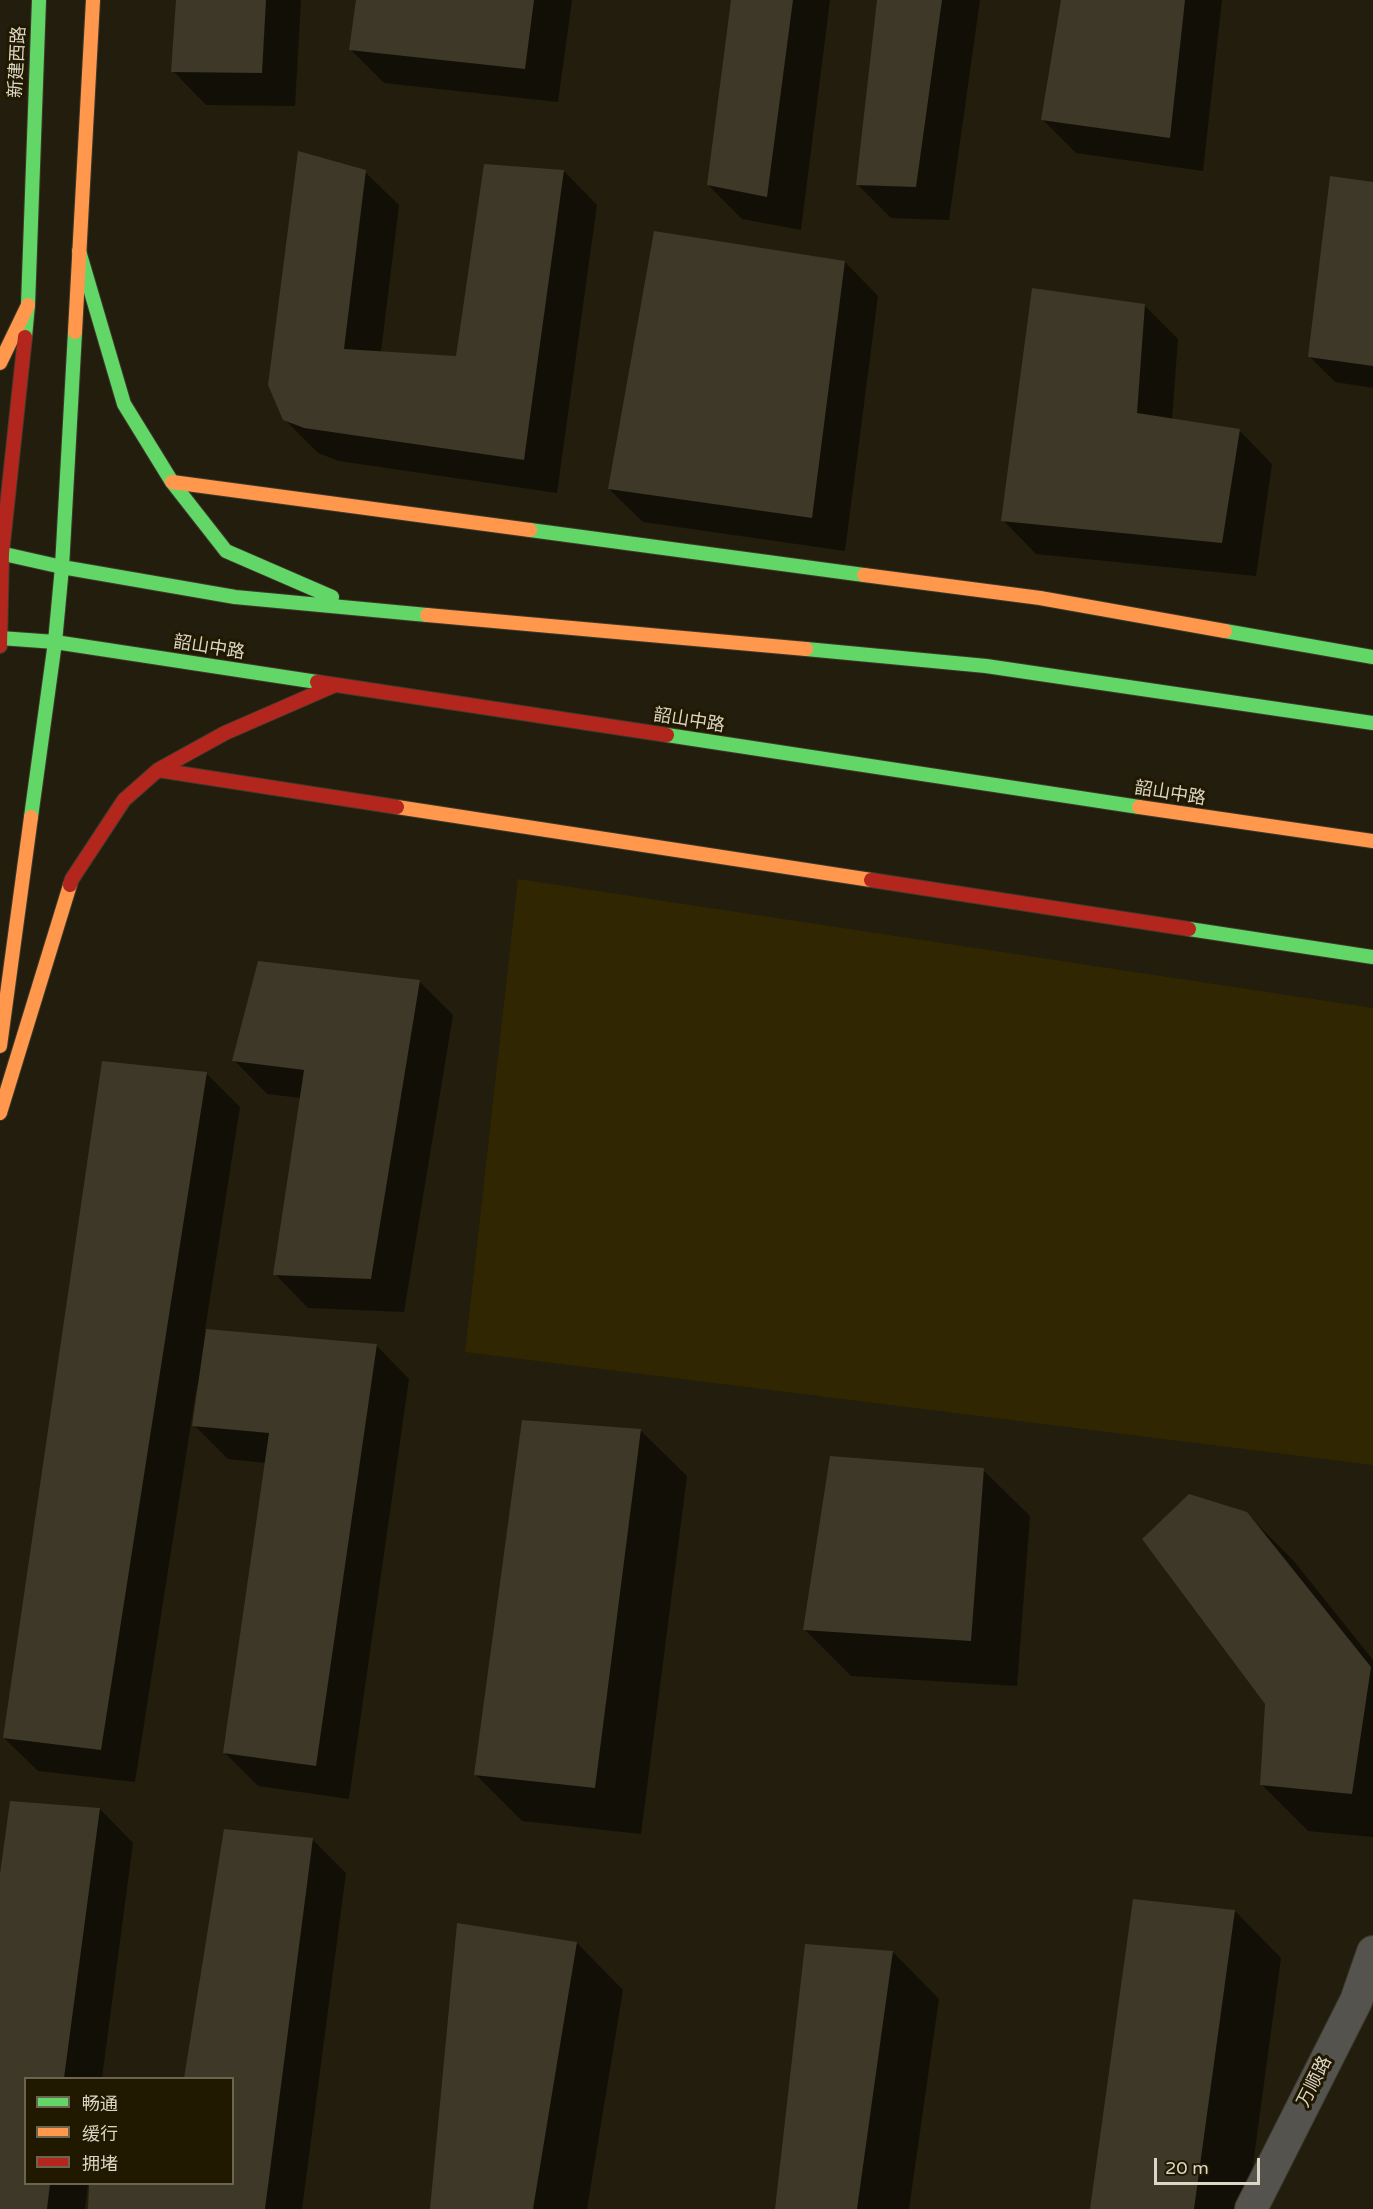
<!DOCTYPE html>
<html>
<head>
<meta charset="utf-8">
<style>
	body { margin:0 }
	#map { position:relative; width:1373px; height:2209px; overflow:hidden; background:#221d0c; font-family:"Varela Round","Noto Sans SC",sans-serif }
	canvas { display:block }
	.legend { position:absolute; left:24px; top:2077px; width:210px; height:108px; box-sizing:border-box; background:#211800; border:2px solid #6b644f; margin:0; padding:8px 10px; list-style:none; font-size:18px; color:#dbd6c5 }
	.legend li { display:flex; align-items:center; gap:12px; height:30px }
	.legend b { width:30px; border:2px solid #6b644f }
	.scale { position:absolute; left:1154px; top:2158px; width:106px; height:27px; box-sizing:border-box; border:3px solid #dbd6c5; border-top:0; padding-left:8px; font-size:18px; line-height:21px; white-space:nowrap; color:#dbd6c5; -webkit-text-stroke:4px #211800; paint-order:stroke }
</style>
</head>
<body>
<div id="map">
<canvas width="1373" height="2209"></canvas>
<ul class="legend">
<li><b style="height:8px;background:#63d668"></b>畅通</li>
<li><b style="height:8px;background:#ff974d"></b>缓行</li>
<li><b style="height:8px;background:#b3261e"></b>拥堵</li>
</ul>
<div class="scale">20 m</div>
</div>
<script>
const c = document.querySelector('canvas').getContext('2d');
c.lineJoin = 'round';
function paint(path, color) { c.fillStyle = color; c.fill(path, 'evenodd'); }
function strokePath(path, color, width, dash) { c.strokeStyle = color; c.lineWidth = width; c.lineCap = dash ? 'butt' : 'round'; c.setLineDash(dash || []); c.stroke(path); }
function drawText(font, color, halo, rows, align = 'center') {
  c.font = font + ' "Varela Round","Noto Sans SC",sans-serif'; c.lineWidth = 6; c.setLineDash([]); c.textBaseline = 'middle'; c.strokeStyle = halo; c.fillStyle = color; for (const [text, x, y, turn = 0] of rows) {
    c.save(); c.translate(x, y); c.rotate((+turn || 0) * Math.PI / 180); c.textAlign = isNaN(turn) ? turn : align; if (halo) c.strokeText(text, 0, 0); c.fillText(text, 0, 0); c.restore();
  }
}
paint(new Path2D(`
	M 518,879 L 1373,1008 L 1373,1465 L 465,1352 Z`), '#302702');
paint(new Path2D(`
	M 177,0 L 301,0 L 295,106 L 206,105 L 173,71 Z
	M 357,0 L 572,0 L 558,102 L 384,83 L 350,49 Z
	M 733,0 L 830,0 L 801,230 L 742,219 L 708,185 Z
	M 878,0 L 980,0 L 949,220 L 891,218 L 858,185 Z
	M 1063,0 L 1222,0 L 1203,171 L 1076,153 L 1042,119 Z
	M 564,171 L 597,205 L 557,493 L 339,461 L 318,453 L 284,419 L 365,172 L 399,205 L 381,352 L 457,357 Z
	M 1373,184 L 1373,388 L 1335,382 L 1309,356 Z
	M 845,262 L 878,296 L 845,551 L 643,522 L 609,489 Z
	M 1144,305 L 1178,339 L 1172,420 L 1239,430 L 1272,464 L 1256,576 L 1036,554 L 1003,520 Z
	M 259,963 L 420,982 L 453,1015 L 404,1312 L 308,1308 L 275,1274 L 301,1098 L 267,1094 L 234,1060 Z
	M 207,1074 L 240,1107 L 205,1330 L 376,1345 L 409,1379 L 349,1799 L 258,1786 L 224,1752 L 266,1463 L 228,1459 L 194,1425 L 200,1386 L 197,1385 L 135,1782 L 38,1771 L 4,1738 Z
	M 640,1430 L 687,1476 L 641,1834 L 522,1821 L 475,1774 Z
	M 983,1470 L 1030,1516 L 1017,1686 L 851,1676 L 805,1630 Z
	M 1246,1513 L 1293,1560 L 1373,1660 L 1373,1837 L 1308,1831 L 1262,1785 L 1267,1704 Z
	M 100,1809 L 133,1843 L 102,2078 L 26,2078 L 26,2184 L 88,2184 L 85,2209 L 0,2209 L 0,1885 Z
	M 226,1831 L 312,1839 L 346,1873 L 302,2209 L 89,2209 L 91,2184 L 232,2184 L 232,2078 L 186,2078 Z
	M 1235,1911 L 1281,1958 L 1247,2209 L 1091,2209 Z
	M 577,1943 L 623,1990 L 587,2209 L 431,2209 Z
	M 893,1952 L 939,1999 L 909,2209 L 776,2209 Z`), '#0007');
paint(new Path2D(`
	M 176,0 L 266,0 L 262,73 L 171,72 Z
	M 356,0 L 534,0 L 525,69 L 349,50 Z
	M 731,0 L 793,0 L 767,197 L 707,185 Z
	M 877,0 L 942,0 L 916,187 L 856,185 Z
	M 1061,0 L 1185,0 L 1170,138 L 1041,120 Z
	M 298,151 L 366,170 L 344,349 L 456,356 L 484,164 L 564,170 L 524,460 L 304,428 L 283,420 L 268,385 Z
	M 1330,176 L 1373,182 L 1373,366 L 1308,357 Z
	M 654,231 L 845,261 L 812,518 L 608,489 Z
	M 1032,288 L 1145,304 L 1137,413 L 1240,429 L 1222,543 L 1001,521 Z
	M 258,961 L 420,980 L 371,1279 L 273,1275 L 304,1070 L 232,1061 Z
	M 102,1061 L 207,1072 L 101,1750 L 3,1738 Z
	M 206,1329 L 377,1344 L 316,1766 L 223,1753 L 269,1433 L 192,1426 Z
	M 522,1420 L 641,1429 L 595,1788 L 474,1775 Z
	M 830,1456 L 984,1468 L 971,1641 L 803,1630 Z
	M 1189,1494 L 1247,1512 L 1371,1667 L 1352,1794 L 1260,1785 L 1265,1704 L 1142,1539 Z
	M 10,1801 L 100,1808 L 64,2078 L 26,2078 L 26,2184 L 50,2184 L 47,2209 L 0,2209 L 0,1874 Z
	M 224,1829 L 313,1838 L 265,2209 L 88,2209 L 89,2184 L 232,2184 L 232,2078 L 184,2078 Z
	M 1133,1899 L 1235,1910 L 1194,2209 L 1090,2209 Z
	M 457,1923 L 577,1942 L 533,2209 L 430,2209 Z
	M 805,1944 L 893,1951 L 857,2209 L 775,2209 Z`), '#3d3827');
const street = new Path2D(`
	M 1251,2209 L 1356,2001 L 1373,1952`);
const fast = new Path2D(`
	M 79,251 L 124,404 L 172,482 L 226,551 L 332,597
	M 25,337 L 28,305 L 39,0
	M 530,530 L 864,575
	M 0,553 L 62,567 L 235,597 L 427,615
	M 1225,631 L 1373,657
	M 0,638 L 55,642 L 317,682
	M 806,649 L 986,666 L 1373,723
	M 667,735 L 1139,807
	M 31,817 L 55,642 L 62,567 L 75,332
	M 1189,929 L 1373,957`);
const slow = new Path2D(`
	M 75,332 L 93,0
	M 0,363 L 28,305
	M 172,482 L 530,530
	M 864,575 L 1040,598 L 1225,631
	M 427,615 L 806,649
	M 397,807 L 871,880
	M 1139,807 L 1373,841
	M 0,1046 L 31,817
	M 0,1113 L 70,885`);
const jam = new Path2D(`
	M 0,646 L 2,553 L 25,337
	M 317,682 L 667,735
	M 158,770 L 397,807
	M 871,880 L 1189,929
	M 70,885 L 72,879 L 124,800 L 158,770 L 225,733 L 335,685`);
strokePath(street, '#3e3a2b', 34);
strokePath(fast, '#3e3a2b', 16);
strokePath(slow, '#3e3a2b', 16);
strokePath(jam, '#3e3a2b', 16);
strokePath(street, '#54534d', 32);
strokePath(fast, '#63d668', 14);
strokePath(slow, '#ff974d', 14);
strokePath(jam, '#b3261e', 14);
drawText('18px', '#dbd6c5', '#211800', [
	["新建西路",18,62,-87],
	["韶山中路",209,648,9],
	["韶山中路",689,721,9],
	["韶山中路",1170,794,9],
	["万顺路",1315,2082,-63]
]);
</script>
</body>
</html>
